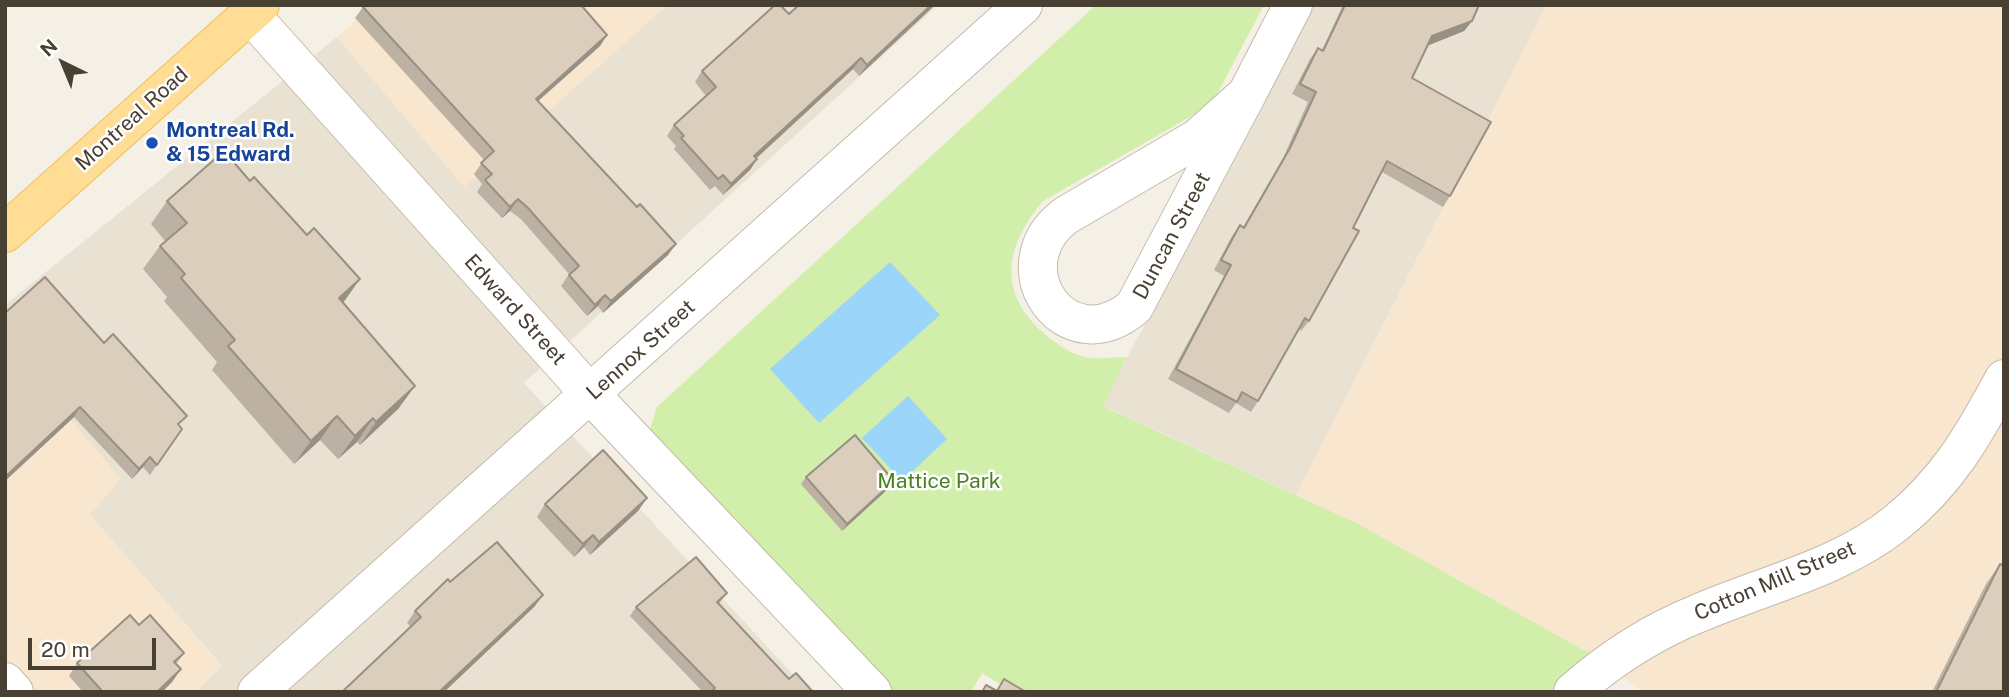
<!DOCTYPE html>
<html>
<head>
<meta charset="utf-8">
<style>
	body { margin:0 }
	#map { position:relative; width:2009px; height:697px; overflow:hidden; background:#f5f0e6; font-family:"Public Sans",sans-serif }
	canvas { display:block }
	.frame { position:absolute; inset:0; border:7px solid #494034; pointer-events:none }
	.north { position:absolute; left:28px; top:28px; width:70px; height:70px; -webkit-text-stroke:5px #fff; paint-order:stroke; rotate:317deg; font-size:19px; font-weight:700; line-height:28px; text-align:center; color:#494034 }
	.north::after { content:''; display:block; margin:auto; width:24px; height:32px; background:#494034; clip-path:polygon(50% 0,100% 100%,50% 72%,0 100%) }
	.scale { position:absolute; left:28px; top:638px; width:128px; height:32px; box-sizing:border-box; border:4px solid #494034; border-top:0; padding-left:9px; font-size:21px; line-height:24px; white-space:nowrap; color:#494034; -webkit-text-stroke:5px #fff; paint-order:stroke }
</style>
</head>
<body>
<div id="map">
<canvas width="2009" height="697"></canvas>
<div class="frame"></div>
<div class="north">N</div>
<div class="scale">20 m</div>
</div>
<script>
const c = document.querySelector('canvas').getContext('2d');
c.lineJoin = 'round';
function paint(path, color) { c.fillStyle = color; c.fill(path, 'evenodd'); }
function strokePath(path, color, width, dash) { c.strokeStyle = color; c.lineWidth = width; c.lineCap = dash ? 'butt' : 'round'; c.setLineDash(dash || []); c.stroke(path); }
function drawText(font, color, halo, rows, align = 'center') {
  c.font = font + ' "Public Sans",sans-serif'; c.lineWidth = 5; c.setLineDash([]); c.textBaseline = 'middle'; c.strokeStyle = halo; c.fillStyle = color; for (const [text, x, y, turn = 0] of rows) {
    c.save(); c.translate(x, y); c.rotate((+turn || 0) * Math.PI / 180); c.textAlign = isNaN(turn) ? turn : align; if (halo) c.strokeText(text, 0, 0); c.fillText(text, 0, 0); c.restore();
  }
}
paint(new Path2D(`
	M 667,5 L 938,5 L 524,383 L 809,692 L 195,692 L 222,666 L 90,515 L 5,343 L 5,305 L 337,37 L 464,186 Z
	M 1314,5 L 1547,5 L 1296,495 L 1102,405 Z`), '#e9e2d3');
paint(new Path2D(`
	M 373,5 L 667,5 L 464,187 L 337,37 Z
	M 1547,5 L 2004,5 L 2004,692 L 1643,692 L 1596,657 L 1296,495 Z
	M 5,343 L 121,479 L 90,515 L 222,667 L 195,692 L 5,692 Z`), '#f9e6cf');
paint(new Path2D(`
	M 1096,5 L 1264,5 L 1215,98 L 1202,110 L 1043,201 C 1008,242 996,287 1039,329 C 1052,341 1067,352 1084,357 C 1097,360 1114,357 1127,357 L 1103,406 L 1358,524 L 1596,657 L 1554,692 L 1013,692 L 982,673 L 971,692 L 886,692 L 655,438 L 650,429 L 657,407 Z`), '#d1eeaa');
paint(new Path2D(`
	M 890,262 L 940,315 L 819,423 L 770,369 Z
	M 908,396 L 947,439 L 902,481 L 862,438 Z`), '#9bd5f9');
const minor = new Path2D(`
	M 250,14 L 591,395 L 872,692
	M 1247,94 L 1134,307 C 1066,364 999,267 1065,216 L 1198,138 Z
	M 1247,94 L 1293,5
	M 5,682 L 14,692
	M 257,692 L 1023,5
	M 1573,692 C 1611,658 1652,632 1699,613 C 1764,585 1840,568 1896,523 C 1948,481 1973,436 2004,379`);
const primary = new Path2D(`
	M 5,233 L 260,5`);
strokePath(minor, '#c4baaa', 40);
strokePath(primary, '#f1be57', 40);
strokePath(minor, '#fff', 38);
strokePath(primary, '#ffdd95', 38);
paint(new Path2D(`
	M 799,5 L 935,5 L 859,76 L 853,69 L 756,158 L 757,159 L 750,170 L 723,195 L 715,186 L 710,190 L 674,149 L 676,146 L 667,136 L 674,125 L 706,96 L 695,82 L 702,71 L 789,14 Z
	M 1343,5 L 1479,5 L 1472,21 L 1464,31 L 1427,46 L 1412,78 L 1450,196 L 1443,207 L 1382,172 L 1353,228 L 1309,321 L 1301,331 L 1299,329 L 1258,401 L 1251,412 L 1236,403 L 1229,413 L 1168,379 L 1224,276 L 1214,270 L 1232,236 L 1240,225 L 1243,227 L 1283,158 L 1308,102 L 1292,94 L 1310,59 L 1318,48 L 1322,50 Z
	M 363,7 L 607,35 L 600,46 L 538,101 L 668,255 L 603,313 L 598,306 L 587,316 L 561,286 L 569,274 L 521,219 L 510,211 L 502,218 L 477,192 L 482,184 L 474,174 L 484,160 L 355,18 Z
	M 167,201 L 343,303 L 415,386 L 398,409 L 360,445 L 357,442 L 338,459 L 320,440 L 294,464 L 212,370 L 217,362 L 164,301 L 167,297 L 143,269 L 160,246 L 165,241 L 151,224 Z
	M 5,313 L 180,426 L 182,429 L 150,475 L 143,467 L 132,479 L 74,417 L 5,481 Z
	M 806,477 L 894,481 L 889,488 L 842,531 L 801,484 Z
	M 647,498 L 638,511 L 590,555 L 584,547 L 574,557 L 537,517 L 545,504 Z
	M 2000,564 L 2004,692 L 1932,692 L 1986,584 Z
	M 450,582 L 543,595 L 534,607 L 444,692 L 342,692 L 411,627 L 407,623 L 415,611 Z
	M 727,593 L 719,604 L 789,679 L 813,692 L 703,692 L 630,616 L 636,607 Z
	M 139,625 L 184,653 L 176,664 L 172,682 L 162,692 L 83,692 L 69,676 L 77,663 Z`), '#bcb1a3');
paint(new Path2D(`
	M 931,5 L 935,5 L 859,76 L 867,65 Z
	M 1472,21 L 1464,31 L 1424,47 L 1432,36 Z
	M 607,35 L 600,46 L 528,110 L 536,99 Z
	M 861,58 L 853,69 L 747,167 L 754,156 Z
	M 757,159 L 750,170 L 723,195 L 731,184 Z
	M 518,199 L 510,211 L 502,218 L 510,207 Z
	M 676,244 L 668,255 L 603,313 L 611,301 Z
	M 360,279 L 343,303 L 339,298 Z
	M 605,295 L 598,306 L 587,316 L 595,305 Z
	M 415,386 L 398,409 L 360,445 L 376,422 Z
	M 80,407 L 74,417 L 5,481 L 5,477 Z
	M 337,416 L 320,440 L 294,464 L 311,441 Z
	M 373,418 L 357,442 L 338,459 L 355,436 Z
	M 150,457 L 143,467 L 132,479 L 139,469 Z
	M 894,481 L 889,488 L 842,531 L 847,524 Z
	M 647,498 L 638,511 L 590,555 L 599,542 Z
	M 593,535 L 584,547 L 574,557 L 583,544 Z
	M 543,595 L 534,607 L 444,692 L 439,692 Z
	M 181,669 L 172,682 L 162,692 L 157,692 Z`), '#999084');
const building = new Path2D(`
	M 365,5 L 581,5 L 607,35 L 536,99 L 637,207 L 640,204 L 676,244 L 611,301 L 605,295 L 595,305 L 569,275 L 579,266 L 528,208 L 518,199 L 510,207 L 485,180 L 492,174 L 481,163 L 494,151 L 363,7 Z
	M 775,5 L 780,5 L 789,14 L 799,5 L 931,5 L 867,65 L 861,58 L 754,156 L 757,159 L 731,184 L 723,175 L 718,179 L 681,138 L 684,136 L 674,125 L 716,87 L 702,71 Z
	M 1345,5 L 1479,5 L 1472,21 L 1432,36 L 1412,78 L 1491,122 L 1450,196 L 1387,161 L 1353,228 L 1359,231 L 1309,321 L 1305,318 L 1258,401 L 1242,392 L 1237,402 L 1176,369 L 1231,265 L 1221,260 L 1240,225 L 1244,228 L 1290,148 L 1316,92 L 1300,84 L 1318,48 L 1323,51 Z
	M 224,151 L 250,181 L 254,177 L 307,235 L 314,228 L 360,279 L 339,298 L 415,386 L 376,422 L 373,418 L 355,436 L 337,416 L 311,441 L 228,346 L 235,340 L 181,278 L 185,274 L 160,246 L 187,223 L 167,201 Z
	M 45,277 L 104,343 L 113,334 L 187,416 L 178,424 L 182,429 L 157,465 L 150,457 L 139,469 L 80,407 L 5,477 L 5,319 L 6,318 L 5,313 Z
	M 855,435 L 894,481 L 847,524 L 806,477 Z
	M 603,450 L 647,498 L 599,542 L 593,535 L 583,544 L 545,504 Z
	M 497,542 L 543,595 L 439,692 L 342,692 L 421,617 L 415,611 L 448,579 L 450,582 Z
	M 696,557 L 727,593 L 717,602 L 789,679 L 796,673 L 813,692 L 711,692 L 715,688 L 636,607 Z
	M 2000,564 L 2004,566 L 2004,692 L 1936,692 Z
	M 130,615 L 139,625 L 150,615 L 184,653 L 174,662 L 181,669 L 157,692 L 103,692 L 77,663 Z
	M 1004,679 L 1026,692 L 982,692 L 986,685 L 997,691 Z`);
paint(building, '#dbcebd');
strokePath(building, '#999084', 2);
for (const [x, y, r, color] of [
	[152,143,7,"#1a4fb4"]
]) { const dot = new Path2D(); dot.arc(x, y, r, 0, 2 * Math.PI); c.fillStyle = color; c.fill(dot); strokePath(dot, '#fff', 2.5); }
drawText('21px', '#494034', '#fff', [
	["Montreal Road",132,119,-42],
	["Duncan Street",1172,236,-62],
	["Edward Street",515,310,48],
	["Lennox Street",641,350,-42],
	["Cotton Mill Street",1775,581,-23]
]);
drawText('bold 21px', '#164399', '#fff', [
	["Montreal Rd.",166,131],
	["& 15 Edward",166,155]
], 'left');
drawText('21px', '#488120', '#fff', [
	["Mattice Park",939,482]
]);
</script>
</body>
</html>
